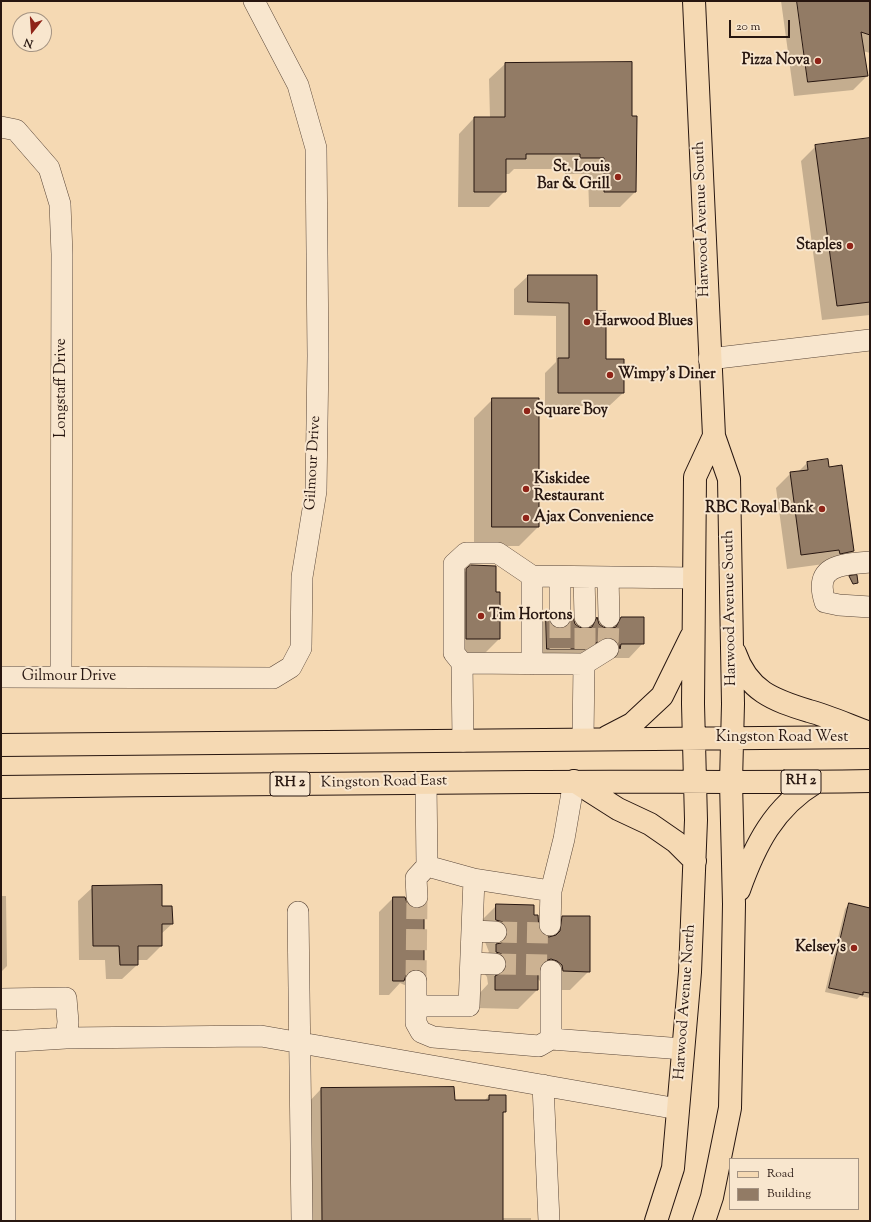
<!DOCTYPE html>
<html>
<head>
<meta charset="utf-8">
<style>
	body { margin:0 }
	#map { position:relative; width:871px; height:1222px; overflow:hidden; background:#f5d9b3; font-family:"Sorts Mill Goudy",serif }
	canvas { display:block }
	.frame { position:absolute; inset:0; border:2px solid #271610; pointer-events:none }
	.legend { position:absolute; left:729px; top:1158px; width:130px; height:52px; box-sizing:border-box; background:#f8e6ce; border:1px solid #a49382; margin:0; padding:5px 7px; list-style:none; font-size:12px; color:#271610 }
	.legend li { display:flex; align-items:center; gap:8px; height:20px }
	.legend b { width:20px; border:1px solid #a49382 }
	.north { position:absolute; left:12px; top:12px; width:40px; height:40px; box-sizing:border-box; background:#f8e6ce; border:1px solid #a49382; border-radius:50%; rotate:197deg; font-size:11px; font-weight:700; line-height:16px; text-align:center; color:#271610 }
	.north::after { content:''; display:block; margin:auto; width:14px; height:18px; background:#8f2418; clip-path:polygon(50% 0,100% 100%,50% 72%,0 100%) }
	.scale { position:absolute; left:729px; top:20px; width:61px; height:18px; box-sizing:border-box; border:2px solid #271610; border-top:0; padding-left:5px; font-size:12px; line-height:14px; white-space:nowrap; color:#271610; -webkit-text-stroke:3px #f8e6ce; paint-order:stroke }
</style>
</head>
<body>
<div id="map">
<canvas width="871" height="1222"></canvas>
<div class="frame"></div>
<ul class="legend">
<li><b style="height:5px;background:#f5d9b3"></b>Road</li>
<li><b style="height:11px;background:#927b65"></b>Building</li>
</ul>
<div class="north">N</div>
<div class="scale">20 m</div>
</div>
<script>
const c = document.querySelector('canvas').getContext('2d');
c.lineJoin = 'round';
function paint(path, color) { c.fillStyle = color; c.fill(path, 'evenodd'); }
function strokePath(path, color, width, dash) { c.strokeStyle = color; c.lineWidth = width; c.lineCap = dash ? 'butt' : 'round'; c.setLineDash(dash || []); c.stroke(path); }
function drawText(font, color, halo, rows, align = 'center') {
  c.font = font + ' "Sorts Mill Goudy",serif'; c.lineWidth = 4; c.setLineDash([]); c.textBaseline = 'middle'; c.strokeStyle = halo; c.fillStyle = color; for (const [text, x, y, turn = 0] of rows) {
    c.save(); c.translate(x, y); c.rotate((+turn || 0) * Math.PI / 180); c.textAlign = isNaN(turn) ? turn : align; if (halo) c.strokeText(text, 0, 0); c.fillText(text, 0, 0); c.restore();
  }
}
paint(new Path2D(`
	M 781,1 L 870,1 L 870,53 L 863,51 L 867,76 L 853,90 L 794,96 Z
	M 505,64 L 631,117 L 635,192 L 620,207 L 589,207 L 588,174 L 565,174 L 565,169 L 514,169 L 509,174 L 505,174 L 505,191 L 489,207 L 458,207 L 459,134 L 474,118 L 490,118 L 489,79 Z
	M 870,139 L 870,315 L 822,320 L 801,161 L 816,146 Z
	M 528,276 L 596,276 L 596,312 L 605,360 L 623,393 L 609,406 L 545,406 L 545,373 L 556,362 L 556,316 L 514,315 L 514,289 Z
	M 493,399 L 538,527 L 519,546 L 474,546 L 474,418 Z
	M 807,463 L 828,468 L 853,551 L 838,566 L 824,564 L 787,569 L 776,488 L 791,473 L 798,472 Z
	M 467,570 L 495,593 L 499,639 L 485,653 L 452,653 L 452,585 Z
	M 547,618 L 553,628 L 562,629 L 573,619 L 574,624 L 578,628 L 586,630 L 597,619 L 598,624 L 602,628 L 610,630 L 621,618 L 643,643 L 629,658 L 610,658 L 569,663 L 532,663 L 532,633 Z
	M 93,887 L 172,924 L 161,934 L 161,946 L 147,960 L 137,960 L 137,965 L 122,979 L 106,979 L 105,960 L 79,960 L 78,901 Z
	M 1,896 L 6,896 L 7,966 L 1,972 Z
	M 393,898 L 406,904 L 411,909 L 418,910 L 423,972 L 409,987 L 400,983 L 389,995 L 379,995 L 379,912 Z
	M 849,904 L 870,909 L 870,998 L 860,996 L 857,999 L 825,992 L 845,909 Z
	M 497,905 L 533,916 L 538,931 L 543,936 L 563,917 L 589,971 L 570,990 L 544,990 L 543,984 L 537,978 L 537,990 L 518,1009 L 477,1008 L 477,996 L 488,984 L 487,977 L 477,964 L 489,952 L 478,924 Z
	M 321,1089 L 454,1101 L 484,1101 L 489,1096 L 505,1111 L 502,1115 L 502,1218 L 531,1218 L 531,1221 L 307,1221 L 307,1104 Z`), '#0003');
const building = new Path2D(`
	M 797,1 L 870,1 L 870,35 L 861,32 L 868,76 L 808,82 Z
	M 632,62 L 632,116 L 637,116 L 636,192 L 604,192 L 604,158 L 580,158 L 580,154 L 526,154 L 526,159 L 506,159 L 506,192 L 474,192 L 474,117 L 505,117 L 505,63 Z
	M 870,138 L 870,302 L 837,306 L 815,145 Z
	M 528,275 L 597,275 L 597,311 L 606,311 L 606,359 L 624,359 L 624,393 L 558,393 L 558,358 L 569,358 L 569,303 L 528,302 Z
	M 492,398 L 539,398 L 539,527 L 492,527 Z
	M 828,459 L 829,467 L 842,465 L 854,551 L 840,554 L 839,550 L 801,555 L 790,472 L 808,470 L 807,462 Z
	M 471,565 L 496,566 L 496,592 L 500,592 L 500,639 L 466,639 L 466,569 Z
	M 857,575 L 858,583 L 853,584 L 849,576 Z
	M 546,617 L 548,617 L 554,627 L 560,629 L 566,627 L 573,617 L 575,624 L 579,627 L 585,629 L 592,627 L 597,617 L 599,624 L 603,627 L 609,629 L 616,627 L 621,617 L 644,617 L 644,644 L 621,644 L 620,649 L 618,642 L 613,638 L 607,637 L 585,649 L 547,649 Z
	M 162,885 L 162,906 L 172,906 L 173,924 L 162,924 L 162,946 L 138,946 L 138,965 L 120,965 L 119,946 L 93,946 L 92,886 Z
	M 393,897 L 405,897 L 407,903 L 412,908 L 418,909 L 424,906 L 424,973 L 416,969 L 410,970 L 406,975 L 404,981 L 393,981 Z
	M 849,903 L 870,908 L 870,993 L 863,992 L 863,995 L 829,988 Z
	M 496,904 L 534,905 L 534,915 L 538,915 L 539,930 L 543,935 L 549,937 L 556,935 L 560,931 L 562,916 L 590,916 L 590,972 L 563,971 L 562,965 L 557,961 L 551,959 L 545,961 L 540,965 L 538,971 L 538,990 L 495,990 L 495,976 L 505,971 L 507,964 L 505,958 L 502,954 L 496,952 L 496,944 L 501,943 L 506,939 L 508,932 L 506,926 L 503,922 L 496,920 Z
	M 454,1087 L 455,1100 L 489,1100 L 489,1095 L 506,1095 L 506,1112 L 503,1112 L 503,1221 L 322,1221 L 321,1088 Z`);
paint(building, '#927b65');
strokePath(building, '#271610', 1);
strokePath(new Path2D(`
	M 560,617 L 560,649
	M 585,649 L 585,617
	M 608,649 L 609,617
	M 496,932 L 551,933
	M 495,964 L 551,965
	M 416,981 L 417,897`), '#ccb292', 21, [21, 10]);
const minor = new Path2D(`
	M 1,127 L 16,130 L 49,168 L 60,204 L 62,254 L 61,676
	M 709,359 L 870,340
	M 870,562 C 842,564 813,565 825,602 L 839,605 L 870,607
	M 560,577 L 560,617
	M 584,577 L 585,617
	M 608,577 L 609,617
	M 462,663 L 454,653 L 454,564 L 466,553 L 498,553 L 532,576
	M 532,664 L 532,576 L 693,578
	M 584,664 L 608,649
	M 1,677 L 273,678 L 291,667 L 301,648 L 302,577 L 316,491 L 318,356 L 316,148 L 298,85 L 254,1
	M 463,741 L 462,663 L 584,664 L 583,739
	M 474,879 L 551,891 L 564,839 L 574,781
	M 417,897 L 416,878 L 427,866
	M 298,912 L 302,1221
	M 550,925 L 551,891
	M 472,931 L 496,932
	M 471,963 L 495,964
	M 416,981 L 416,1023 L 421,1032 L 433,1037 L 539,1046 L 551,1039 L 683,1049
	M 1,999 L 66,998 L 68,1022 L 66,1038
	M 416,1006 L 469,1006 L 474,879 L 427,866 L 426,783
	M 551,1039 L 551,971
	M 5,1041 L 5,1221
	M 1,1042 L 66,1038 L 261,1036 L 678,1109
	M 543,1085 L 549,1221`);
const major = new Path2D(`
	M 694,1 L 714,436 L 729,479 L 733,704 L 731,782 L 734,904 L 732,1014 L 730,1108 L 712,1197 L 704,1221
	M 735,653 C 748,691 773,700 809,711 C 828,716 848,725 867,732
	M 607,737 L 632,724 L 662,696 L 691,637
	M 1,745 L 870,737
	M 574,781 L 618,809 L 650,824 L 676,842 L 695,861
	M 1,787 C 177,785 353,782 529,782 C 643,781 756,783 870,781
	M 739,890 C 755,845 774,807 816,782
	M 656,1221 L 673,1168 L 690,972 L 696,820 L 693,704 L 695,477 L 714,436`);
strokePath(minor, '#5a4739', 22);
strokePath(major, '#271610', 24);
strokePath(minor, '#f8e6ce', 21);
strokePath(major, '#f5d9b3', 22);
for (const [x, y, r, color] of [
	[818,61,4,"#8f2418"],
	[618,177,4,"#8f2418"],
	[850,246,4,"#8f2418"],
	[587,322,4,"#8f2418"],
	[610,375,4,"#8f2418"],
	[527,411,4,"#8f2418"],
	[526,489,4,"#8f2418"],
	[822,509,4,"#8f2418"],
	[526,518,4,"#8f2418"],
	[481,616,4,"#8f2418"],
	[854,948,4,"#8f2418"]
]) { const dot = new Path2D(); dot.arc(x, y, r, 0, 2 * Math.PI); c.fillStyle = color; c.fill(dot); strokePath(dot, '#f8e6ce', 1.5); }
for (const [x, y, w] of [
	[801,782,40],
	[290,784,40]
]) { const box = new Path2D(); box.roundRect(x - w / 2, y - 12, w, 24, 3); c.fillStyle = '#f8e6ce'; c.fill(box); strokePath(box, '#271610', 1); }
drawText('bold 14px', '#271610', null, [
	["RH 2",801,782],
	["RH 2",290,784]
]);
drawText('bold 15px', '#271610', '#f8e6ce', [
	["Pizza Nova",810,61,"right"],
	["St. Louis",610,168,"right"],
	["Bar & Grill",610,185,"right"],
	["Staples",842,246,"right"],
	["Harwood Blues",595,322],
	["Wimpy's Diner",618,375],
	["Square Boy",535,411],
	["Kiskidee",534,480],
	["Restaurant",534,497],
	["RBC Royal Bank",814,509,"right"],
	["Ajax Convenience",534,518],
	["Tim Hortons",489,616],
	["Kelsey's",846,948,"right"]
], 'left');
drawText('15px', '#271610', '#f8e6ce', [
	["Harwood Avenue South",703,219,-92],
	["Longstaff Drive",62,388,-90],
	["Gilmour Drive",314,463,-87],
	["Harwood Avenue South",731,608,-91],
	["Gilmour Drive",69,677],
	["Kingston Road West",782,738],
	["Kingston Road East",384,783,-1],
	["Harwood Avenue North",686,1002,-86]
]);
</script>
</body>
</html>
